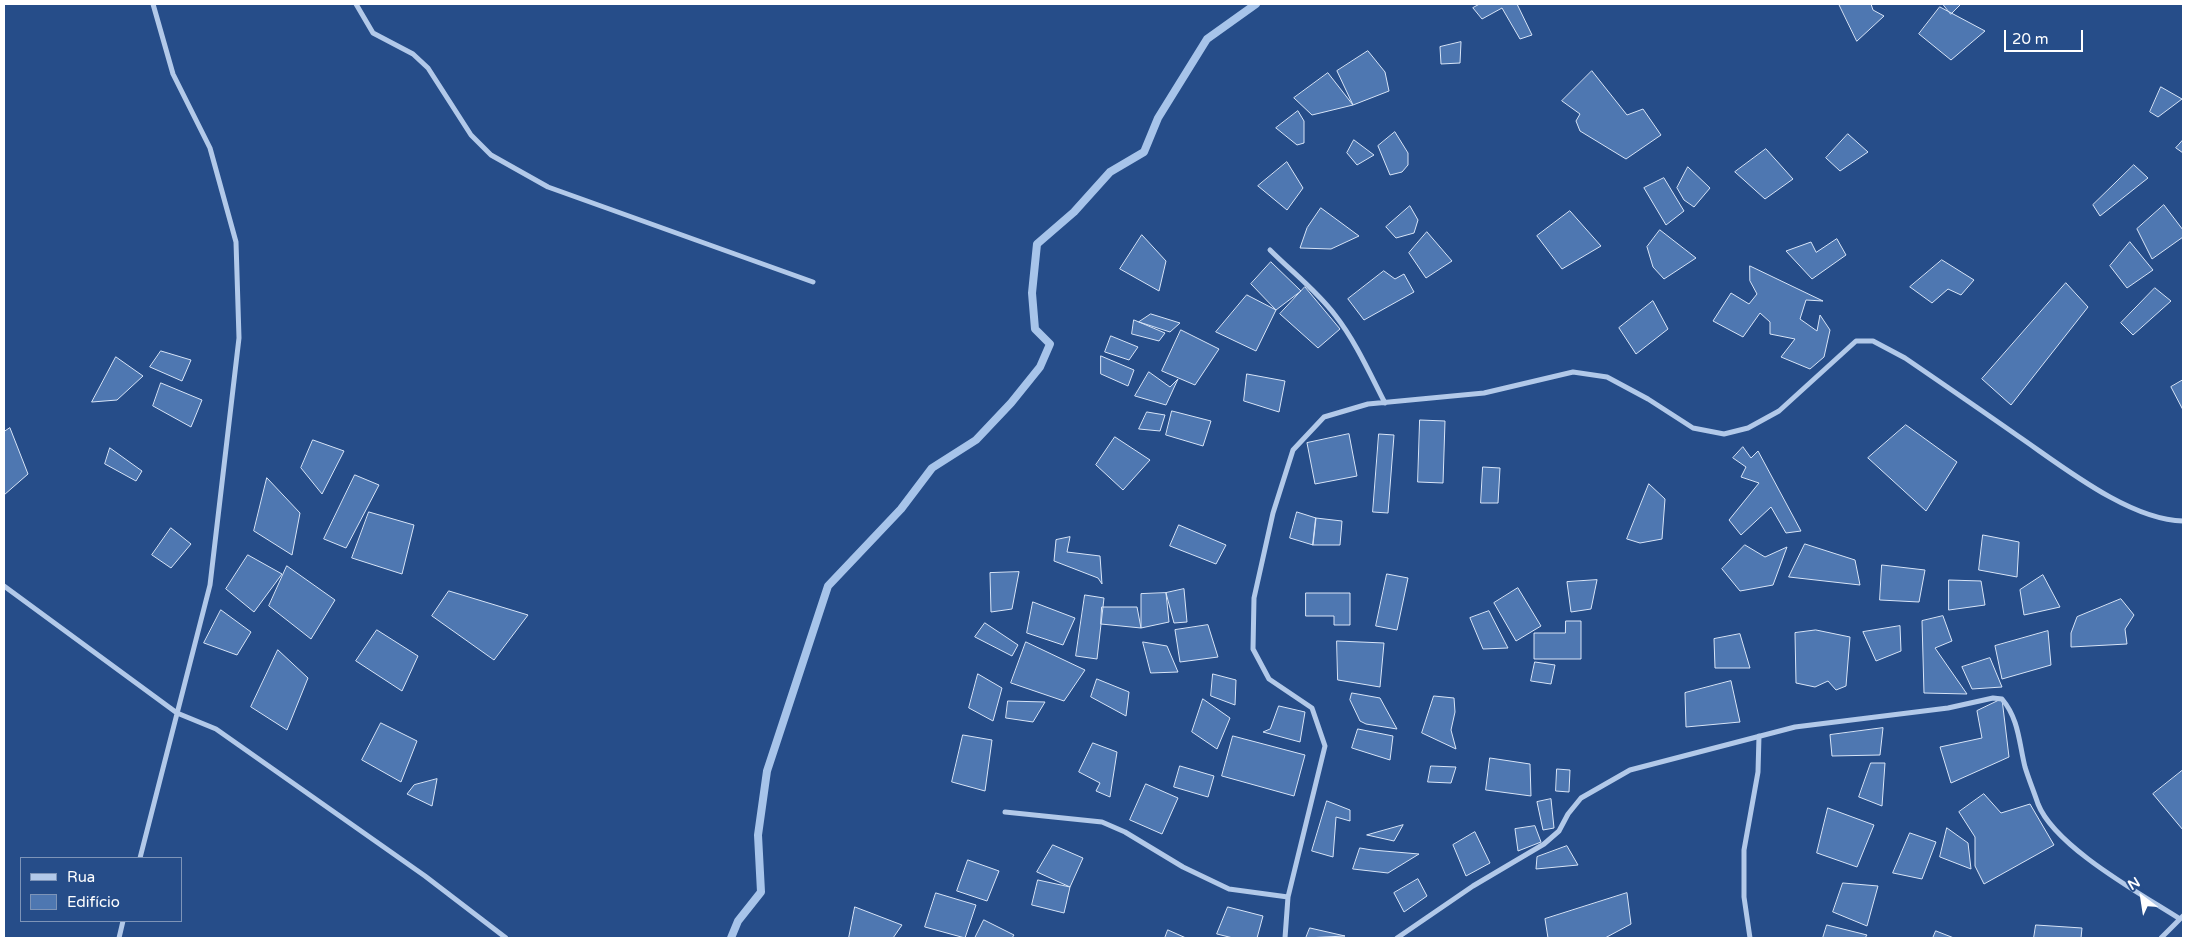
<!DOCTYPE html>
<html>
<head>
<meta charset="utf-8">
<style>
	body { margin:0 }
	#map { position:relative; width:2187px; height:942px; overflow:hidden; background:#264d89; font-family:"Varela Round",sans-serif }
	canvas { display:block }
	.frame { position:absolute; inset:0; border:5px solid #fff; pointer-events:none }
	.legend { position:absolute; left:20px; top:857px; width:162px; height:65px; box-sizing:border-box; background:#264d89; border:1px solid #7d94b8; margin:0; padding:6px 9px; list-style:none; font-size:15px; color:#fff }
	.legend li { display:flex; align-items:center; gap:10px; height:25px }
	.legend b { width:25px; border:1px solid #7d94b8 }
	.north { position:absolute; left:2117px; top:872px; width:50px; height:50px; -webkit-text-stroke:4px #264d89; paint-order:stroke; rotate:329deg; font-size:14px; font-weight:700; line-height:20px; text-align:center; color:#fff }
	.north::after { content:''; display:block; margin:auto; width:18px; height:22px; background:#fff; clip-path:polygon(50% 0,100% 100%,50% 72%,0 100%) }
	.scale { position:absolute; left:2004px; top:30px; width:79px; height:22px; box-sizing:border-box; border:2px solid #fff; border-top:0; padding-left:6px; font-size:15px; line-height:18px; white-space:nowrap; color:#fff; -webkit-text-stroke:4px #264d89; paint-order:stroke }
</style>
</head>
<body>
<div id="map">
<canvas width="2187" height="942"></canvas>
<div class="frame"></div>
<ul class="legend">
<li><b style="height:6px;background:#b2c9e9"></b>Rua</li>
<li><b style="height:14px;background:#4e77b1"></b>Edifício</li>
</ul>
<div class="north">N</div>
<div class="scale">20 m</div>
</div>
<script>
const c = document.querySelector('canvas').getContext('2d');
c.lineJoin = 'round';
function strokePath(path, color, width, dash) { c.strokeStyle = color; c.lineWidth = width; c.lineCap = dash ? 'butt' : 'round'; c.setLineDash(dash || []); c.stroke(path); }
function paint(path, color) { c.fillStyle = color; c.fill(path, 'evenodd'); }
strokePath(new Path2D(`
	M 731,938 L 738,921 L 761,892 L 758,835 L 767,771 L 828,586 L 901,509 L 932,468 L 976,440 L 1011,403 L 1040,367 L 1050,344 L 1035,329 L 1032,293 L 1037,244 L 1074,212 L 1110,172 L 1144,152 L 1158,118 L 1207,39 L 1256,4`), '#a7c4ea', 8);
const building = new Path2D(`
	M 1480,4 L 1517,4 L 1532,35 L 1520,39 L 1502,8 L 1482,19 L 1473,8 Z
	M 1839,4 L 1871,4 L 1873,10 L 1884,16 L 1857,41 Z
	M 1943,4 L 1961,4 L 1951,14 Z
	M 1940,7 L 1985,31 L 1951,60 L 1919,34 Z
	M 1461,42 L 1460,63 L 1441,64 L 1440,47 Z
	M 1368,51 L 1385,72 L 1389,91 L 1353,105 L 1337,71 Z
	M 1592,71 L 1627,115 L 1643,109 L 1661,135 L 1626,159 L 1580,131 L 1576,121 L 1580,114 L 1562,101 Z
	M 1328,73 L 1353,105 L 1312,115 L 1294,98 Z
	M 2161,87 L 2182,99 L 2158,117 L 2150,112 Z
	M 1298,111 L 1304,121 L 1304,143 L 1297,145 L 1276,128 Z
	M 1395,132 L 1408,153 L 1408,165 L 1402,172 L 1390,175 L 1378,146 Z
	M 1848,134 L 1868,152 L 1840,171 L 1826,158 Z
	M 1354,140 L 1374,155 L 1357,165 L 1347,153 Z
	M 2183,140 L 2183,153 L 2176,148 Z
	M 1766,149 L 1793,179 L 1765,199 L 1735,172 Z
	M 1287,162 L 1303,188 L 1287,210 L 1258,186 Z
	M 2134,165 L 2148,178 L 2100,216 L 2093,205 Z
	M 1688,167 L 1710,188 L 1694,207 L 1684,200 L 1677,188 Z
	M 1664,178 L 1684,211 L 1666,225 L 1644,188 Z
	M 2164,205 L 2183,230 L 2183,237 L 2152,259 L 2137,229 Z
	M 1410,206 L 1418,220 L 1414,233 L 1396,238 L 1386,227 Z
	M 1321,208 L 1359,236 L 1331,249 L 1300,248 L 1307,228 Z
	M 1570,211 L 1601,246 L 1562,269 L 1537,236 Z
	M 1660,230 L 1696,258 L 1664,279 L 1653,267 L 1647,247 Z
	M 1427,232 L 1452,261 L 1426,278 L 1409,253 Z
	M 1142,235 L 1166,261 L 1159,291 L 1120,269 Z
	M 1837,239 L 1846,255 L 1812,279 L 1786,251 L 1811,242 L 1816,252 Z
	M 2130,242 L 2153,270 L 2127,288 L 2110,266 Z
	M 1942,260 L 1974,280 L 1961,295 L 1948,289 L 1932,303 L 1910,287 Z
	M 1271,262 L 1301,291 L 1276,310 L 1251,284 Z
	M 1750,266 L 1823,301 L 1806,300 L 1800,319 L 1817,331 L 1820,315 L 1830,330 L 1824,357 L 1810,369 L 1781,357 L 1795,339 L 1770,334 L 1770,322 L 1760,313 L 1743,337 L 1713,321 L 1731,293 L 1749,304 L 1757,294 L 1750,281 Z
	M 1384,271 L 1395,279 L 1404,274 L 1414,292 L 1364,320 L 1348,299 Z
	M 2066,283 L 2088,307 L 2011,405 L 1982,379 Z
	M 1305,287 L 1340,329 L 1318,348 L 1280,314 Z
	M 2155,288 L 2171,301 L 2133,335 L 2121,323 Z
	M 1247,295 L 1276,310 L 1256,351 L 1216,332 Z
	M 1653,301 L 1668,329 L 1636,354 L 1619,328 Z
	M 1151,314 L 1180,323 L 1170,332 L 1139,322 Z
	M 1134,320 L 1139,322 L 1165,333 L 1159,341 L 1132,334 Z
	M 1181,330 L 1219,349 L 1195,385 L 1162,371 Z
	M 1111,336 L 1138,347 L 1129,360 L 1105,352 Z
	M 161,351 L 191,360 L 182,381 L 150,367 Z
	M 1101,356 L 1134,370 L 1128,386 L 1101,374 Z
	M 116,357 L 143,376 L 117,400 L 92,402 Z
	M 1149,372 L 1170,387 L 1178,379 L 1166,405 L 1135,396 Z
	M 1247,374 L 1285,381 L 1279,412 L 1244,401 Z
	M 2183,380 L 2183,410 L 2171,387 Z
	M 161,383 L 202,400 L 191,427 L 153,406 Z
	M 1172,411 L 1211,421 L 1203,446 L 1166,435 Z
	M 1147,412 L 1165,415 L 1160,431 L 1139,429 Z
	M 1420,420 L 1445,421 L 1443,483 L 1418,482 Z
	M 1906,425 L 1957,462 L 1926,511 L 1868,458 Z
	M 10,428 L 28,474 L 4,495 L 4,432 Z
	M 1349,434 L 1357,476 L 1315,484 L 1307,443 Z
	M 1379,434 L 1394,435 L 1388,513 L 1373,512 Z
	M 1115,437 L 1150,460 L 1123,490 L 1096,465 Z
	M 313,440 L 344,451 L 322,494 L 301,468 Z
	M 1743,447 L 1751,458 L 1758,451 L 1801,531 L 1786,533 L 1771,507 L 1741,535 L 1729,520 L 1759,483 L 1741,477 L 1746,467 L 1733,458 Z
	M 110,448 L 142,471 L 136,481 L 105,464 Z
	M 1483,467 L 1500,468 L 1498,503 L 1481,503 Z
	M 355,475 L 379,485 L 346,548 L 324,539 Z
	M 267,478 L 300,513 L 292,555 L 254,531 Z
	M 1649,484 L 1665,499 L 1662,539 L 1640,543 L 1627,539 Z
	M 369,512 L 414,525 L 402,574 L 352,558 Z
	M 1297,512 L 1316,518 L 1313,545 L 1290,538 Z
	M 1316,518 L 1342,521 L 1340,545 L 1313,545 Z
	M 1179,525 L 1226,545 L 1216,564 L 1170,546 Z
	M 171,528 L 191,544 L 171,568 L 152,555 Z
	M 1983,535 L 2019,542 L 2017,577 L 1979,570 Z
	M 1070,537 L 1067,552 L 1100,556 L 1102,584 L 1098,578 L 1054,561 L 1056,540 Z
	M 1805,544 L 1855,560 L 1860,585 L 1789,577 Z
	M 1745,545 L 1765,557 L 1787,547 L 1773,585 L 1740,591 L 1722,569 Z
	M 248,555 L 282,574 L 254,612 L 226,589 Z
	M 1882,565 L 1925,570 L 1919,602 L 1880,600 Z
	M 287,566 L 335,600 L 311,639 L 269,606 Z
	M 1019,572 L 1012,609 L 991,612 L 990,573 Z
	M 1387,574 L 1408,578 L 1397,630 L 1376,626 Z
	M 2043,575 L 2060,607 L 2024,615 L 2020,590 Z
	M 1597,580 L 1591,609 L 1571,612 L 1567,582 Z
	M 1949,580 L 1981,581 L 1985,605 L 1949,610 Z
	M 1518,588 L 1541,626 L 1516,641 L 1494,603 Z
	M 1184,589 L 1187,622 L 1174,623 L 1166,593 Z
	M 449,591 L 528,615 L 494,660 L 432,616 Z
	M 1166,593 L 1169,622 L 1141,628 L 1141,594 Z
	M 1306,593 L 1350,593 L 1350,625 L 1334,625 L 1334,616 L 1306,616 Z
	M 1085,595 L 1104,598 L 1097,659 L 1076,656 Z
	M 2121,599 L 2134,615 L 2125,629 L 2127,644 L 2071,647 L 2071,633 L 2077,617 Z
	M 1033,602 L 1075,618 L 1063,645 L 1027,633 Z
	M 1102,607 L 1137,607 L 1141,628 L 1101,624 Z
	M 221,610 L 251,632 L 237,655 L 204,643 Z
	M 1489,611 L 1508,648 L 1483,649 L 1470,618 Z
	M 1943,616 L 1952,641 L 1935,648 L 1967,694 L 1924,693 L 1922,621 Z
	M 1566,621 L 1581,621 L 1581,659 L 1534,659 L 1534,633 L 1565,633 Z
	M 985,623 L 1018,645 L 1012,656 L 975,637 Z
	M 1208,625 L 1218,657 L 1180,662 L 1175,630 Z
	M 1900,626 L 1901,651 L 1876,661 L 1863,632 Z
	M 377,630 L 418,656 L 402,691 L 356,661 Z
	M 1816,630 L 1850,637 L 1846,686 L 1836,690 L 1828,681 L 1815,687 L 1796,683 L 1795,633 Z
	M 2048,631 L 2051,665 L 2002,679 L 1995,646 Z
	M 1740,634 L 1750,668 L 1715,668 L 1714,639 Z
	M 1337,641 L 1384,643 L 1380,687 L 1338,680 Z
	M 1026,642 L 1085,670 L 1064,701 L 1011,683 Z
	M 1143,642 L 1167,646 L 1178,672 L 1151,673 Z
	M 278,650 L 308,678 L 287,730 L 251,707 Z
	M 1990,658 L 2002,687 L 1972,689 L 1962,667 Z
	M 1535,662 L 1555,665 L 1551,684 L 1531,681 Z
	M 978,674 L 1002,688 L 993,721 L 969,708 Z
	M 1213,674 L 1236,680 L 1235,705 L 1211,696 Z
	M 1097,679 L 1129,692 L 1126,716 L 1091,697 Z
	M 1731,681 L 1740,722 L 1686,727 L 1685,693 Z
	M 1352,693 L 1380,698 L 1397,729 L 1366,724 L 1360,721 L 1350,700 Z
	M 1434,696 L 1454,698 L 1455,712 L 1451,730 L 1456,749 L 1422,733 Z
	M 1203,699 L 1230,718 L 1217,749 L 1192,732 Z
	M 2002,699 L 2009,757 L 1951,783 L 1940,747 L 1982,738 L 1977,711 Z
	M 1008,701 L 1045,702 L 1033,722 L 1006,718 Z
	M 1279,706 L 1305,712 L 1300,742 L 1263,732 L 1270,729 Z
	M 381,723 L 417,741 L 401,782 L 362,760 Z
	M 1883,728 L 1880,755 L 1832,756 L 1830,735 Z
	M 1358,729 L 1393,736 L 1390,760 L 1352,748 Z
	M 963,735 L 992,740 L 985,791 L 952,782 Z
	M 1233,736 L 1305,755 L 1294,796 L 1222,776 Z
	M 1093,743 L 1117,752 L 1110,797 L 1096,791 L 1100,783 L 1079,772 Z
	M 1490,758 L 1530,764 L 1531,796 L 1486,790 Z
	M 1871,763 L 1885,763 L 1882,806 L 1859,797 Z
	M 1180,766 L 1214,776 L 1208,797 L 1174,787 Z
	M 1431,766 L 1456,767 L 1451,783 L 1428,782 Z
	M 1557,769 L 1570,770 L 1569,792 L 1556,791 Z
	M 2183,770 L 2183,830 L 2153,794 Z
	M 437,779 L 432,806 L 407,794 L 414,785 Z
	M 1146,784 L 1178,798 L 1162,834 L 1130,820 Z
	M 1984,794 L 2001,813 L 2030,804 L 2054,845 L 1984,884 L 1975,866 L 1975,837 L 1959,812 Z
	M 1551,799 L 1554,828 L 1543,830 L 1537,802 Z
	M 1327,801 L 1350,810 L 1350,821 L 1336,817 L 1333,857 L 1312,851 Z
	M 1828,808 L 1874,825 L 1857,867 L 1817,853 Z
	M 1403,825 L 1394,841 L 1367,835 Z
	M 1535,826 L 1541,842 L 1518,851 L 1515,829 Z
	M 1947,828 L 1968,843 L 1971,869 L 1940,857 Z
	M 1475,832 L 1490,863 L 1466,876 L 1453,845 Z
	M 1910,833 L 1936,842 L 1922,879 L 1893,873 Z
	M 1053,845 L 1083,858 L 1070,887 L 1037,872 Z
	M 1567,846 L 1578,865 L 1536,869 L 1537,857 Z
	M 1360,848 L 1372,850 L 1419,854 L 1388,873 L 1353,869 Z
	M 968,860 L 999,871 L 987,901 L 957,891 Z
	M 1418,879 L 1427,896 L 1404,912 L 1394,893 Z
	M 1038,880 L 1070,887 L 1064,913 L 1032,905 Z
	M 1843,883 L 1878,886 L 1867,926 L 1833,912 Z
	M 936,893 L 976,905 L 965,938 L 925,927 Z
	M 1627,893 L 1631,924 L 1605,938 L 1548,938 L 1545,919 Z
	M 855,907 L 902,925 L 893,938 L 849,938 Z
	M 1228,907 L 1263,916 L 1257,938 L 1233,938 L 1217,934 Z
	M 984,920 L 1014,935 L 1012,938 L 975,938 Z
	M 1827,925 L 1867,935 L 1865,938 L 1823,938 Z
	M 2036,925 L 2082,928 L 2081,938 L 2034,938 Z
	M 1310,928 L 1345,936 L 1306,938 Z
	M 1168,930 L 1186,938 L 1165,938 Z
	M 1936,931 L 1954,938 L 1933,938 Z`);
paint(building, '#4e77b1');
strokePath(building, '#d7e4f7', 1);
strokePath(new Path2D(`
	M 356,4 L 373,33 L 413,54 L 428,68 L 471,135 L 491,155 L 548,187 L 813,282
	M 1270,250 C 1292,272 1316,290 1335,315 C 1356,342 1370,374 1385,403
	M 4,586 L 177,713 L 216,729 L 425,876 L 506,938
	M 1005,812 L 1102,822 L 1125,832 L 1183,867 L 1229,889 L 1288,897
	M 140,858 L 210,585 L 239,338 L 236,242 L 210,148 L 173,74 L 153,4
	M 119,938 L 123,921
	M 1285,938 L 1288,897 L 1325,746 L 1312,708 L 1269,679 L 1253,649 L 1254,598 L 1273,513 L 1293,450 L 1324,417 L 1368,404 L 1484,393 L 1573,372 L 1607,377 L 1648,399 L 1693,428 L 1724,434 L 1748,428 L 1779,411 L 1856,341 L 1873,341 L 1905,358 C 1943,384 1981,410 2018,436 C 2062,466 2129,520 2183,521
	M 1397,938 L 1473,886 L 1544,844 L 1559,831 L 1568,814 L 1581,798 L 1630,770 L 1795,727 L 1948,708 L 1993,698 L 2002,699 C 2019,719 2019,743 2025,767 C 2029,780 2034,792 2038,804 C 2055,847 2141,894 2180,919
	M 1750,938 L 1744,897 L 1744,850 L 1758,772 L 1759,736
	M 2161,938 L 2183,916`), '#b2c9e9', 5);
</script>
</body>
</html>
